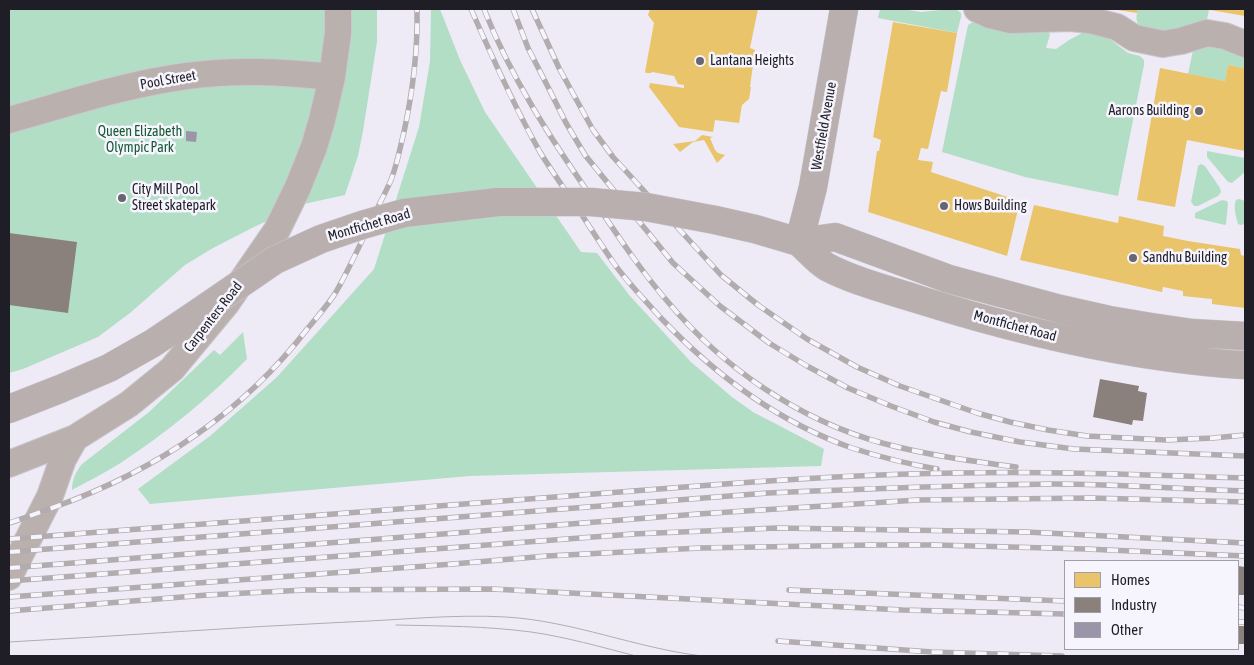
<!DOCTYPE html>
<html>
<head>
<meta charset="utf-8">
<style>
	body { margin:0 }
	#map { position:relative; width:1254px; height:665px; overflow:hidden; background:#eeebf7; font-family:"Asap Condensed",sans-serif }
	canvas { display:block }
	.frame { position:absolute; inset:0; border:10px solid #1f1d26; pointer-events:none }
	.legend { position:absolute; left:1064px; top:560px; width:175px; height:90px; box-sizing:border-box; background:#f6f5fe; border:1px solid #a09fa8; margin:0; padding:6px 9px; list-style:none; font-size:15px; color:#1f1d26 }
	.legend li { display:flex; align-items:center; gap:10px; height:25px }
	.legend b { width:25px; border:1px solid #a09fa8 }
</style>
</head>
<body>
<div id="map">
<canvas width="1254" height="665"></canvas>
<div class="frame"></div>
<ul class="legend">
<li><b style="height:14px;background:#e9c46a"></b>Homes</li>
<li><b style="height:14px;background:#8a817c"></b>Industry</li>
<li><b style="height:14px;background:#9b95a9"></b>Other</li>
</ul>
</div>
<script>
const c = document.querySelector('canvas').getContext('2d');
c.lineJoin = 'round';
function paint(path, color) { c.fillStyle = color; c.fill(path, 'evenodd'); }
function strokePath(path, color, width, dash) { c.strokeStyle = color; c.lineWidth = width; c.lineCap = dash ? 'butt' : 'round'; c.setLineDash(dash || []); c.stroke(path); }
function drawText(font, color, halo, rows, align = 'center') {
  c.font = font + ' "Asap Condensed",sans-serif'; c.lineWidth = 5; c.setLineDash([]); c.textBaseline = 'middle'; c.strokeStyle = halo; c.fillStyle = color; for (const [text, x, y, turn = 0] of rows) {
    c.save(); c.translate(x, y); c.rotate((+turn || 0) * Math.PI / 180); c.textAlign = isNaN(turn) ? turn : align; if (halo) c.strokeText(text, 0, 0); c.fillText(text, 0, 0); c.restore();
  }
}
paint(new Path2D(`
	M 9,9 L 377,9 L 377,42 L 363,131 L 358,156 L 345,195 L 304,204 L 254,227 L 213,248 L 185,265 L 130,313 L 98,337 L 23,369 L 9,373 Z
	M 431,9 L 440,9 L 460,60 L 485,112 L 581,252 L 597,253 L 630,296 L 691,362 L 732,397 L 753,412 L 824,449 L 821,466 L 470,476 L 150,504 L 138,489 L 210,436 L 277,377 L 374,269 L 419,127 L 430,61 Z
	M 880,9 L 902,9 L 921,12 L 949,9 L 956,9 L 961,13 L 961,17 L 957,33 L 878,18 Z
	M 1138,9 L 1204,9 L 1209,10 L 1206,24 L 1171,32 L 1141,28 C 1135,21 1136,17 1138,9 Z
	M 980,21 L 991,29 L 999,31 L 1048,29 L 1050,35 L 1046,48 L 1056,49 L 1069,40 L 1084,32 L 1102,33 L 1128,53 L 1140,56 L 1144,60 L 1144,65 L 1118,196 L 1025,177 L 942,152 L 968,25 L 973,22 Z
	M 1208,42 L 1239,56 L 1245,57 L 1245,68 L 1228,65 L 1225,81 L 1188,74 L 1193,50 Z
	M 1207,151 L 1245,158 L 1245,172 L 1232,183 L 1228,182 L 1207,157 Z
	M 1201,164 L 1205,166 L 1220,188 L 1221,192 L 1218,196 L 1198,206 L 1194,206 L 1191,202 L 1198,166 Z
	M 1239,199 L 1245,201 L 1245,224 L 1241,225 L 1238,224 C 1236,217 1233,206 1236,200 Z
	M 1222,200 L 1227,201 L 1228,204 L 1226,224 L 1225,225 L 1195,218 L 1195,213 Z
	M 243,332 L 247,359 C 208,399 166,433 119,464 C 104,473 87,482 72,490 C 72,480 75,473 82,464 L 149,412 L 214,350 L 220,355 Z`), '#b3dec6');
paint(new Path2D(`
	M 650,9 L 758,9 L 750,48 L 755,50 L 750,87 L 751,87 L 749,99 L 742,105 L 739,123 L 715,120 L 713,132 L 679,127 L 649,87 L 650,83 L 684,88 L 684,85 L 678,84 L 674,76 L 652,72 L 651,73 L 646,73 L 645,72 L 654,23 L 648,15 Z
	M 1118,9 L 1138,9 L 1137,13 L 1118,10 Z
	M 1210,9 L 1245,9 L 1245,16 L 1210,10 Z
	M 893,22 L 957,33 L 947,92 L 941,91 L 928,149 L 921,148 L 918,160 L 933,162 L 931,172 L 1020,201 L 1007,256 L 868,212 L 877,151 L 879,151 L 881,140 L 873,137 Z
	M 1228,65 L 1245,68 L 1245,151 L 1187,140 L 1175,207 L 1137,200 L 1160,68 L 1225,81 Z
	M 702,135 L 713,137 L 710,138 L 715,150 L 718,153 L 725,155 L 717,163 L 704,140 L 693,142 L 680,152 L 673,144 L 695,141 Z
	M 1034,205 L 1118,223 L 1119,216 L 1164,226 L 1163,236 L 1188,241 L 1240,249 L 1241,255 L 1245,256 L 1245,308 L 1212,304 L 1212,299 L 1183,296 L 1183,291 L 1163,287 L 1162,292 L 1020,260 Z`), '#e9c46a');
paint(new Path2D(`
	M 9,233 L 77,242 L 68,313 L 9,305 Z
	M 1100,379 L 1139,386 L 1138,391 L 1147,393 L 1143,421 L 1133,420 L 1132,425 L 1093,417 Z
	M 1238,566 L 1245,567 L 1245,595 L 1238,595 Z
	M 1238,626 L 1245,626 L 1245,644 L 1238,644 Z`), '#8a817c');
paint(new Path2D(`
	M 186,131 L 197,132 L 196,142 L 186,141 Z`), '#9b95a9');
const street = new Path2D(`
	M 977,9 L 990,15 L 1011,20 L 1070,18 L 1090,20 L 1117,27 L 1134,38 L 1163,44 L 1181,41 L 1207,33 L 1225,36 L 1245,44
	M 9,120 C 67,104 126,84 187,76 C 236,69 283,72 332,77
	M 9,464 L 75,438 L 129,404 L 172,369 L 226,304 L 277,230 L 298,187 L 314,147 L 322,120 L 332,77 L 338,33 L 338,9
	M 9,577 L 50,496 L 63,459 L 75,438`);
const secondary = new Path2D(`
	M 715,220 L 755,229 L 799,242 L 835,237 L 949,279 L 1060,309 L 1109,320 L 1151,327 L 1192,333 L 1245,336
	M 799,242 C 808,250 817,261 827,267 C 856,282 889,290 920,300 C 993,323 1068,342 1144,354 C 1177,359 1211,364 1245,365
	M 799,242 L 813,187 L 844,9
	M 9,409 L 60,389 L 109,368 L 153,343 L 205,308`);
strokePath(street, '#cac7d1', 28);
strokePath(secondary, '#cac7d1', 29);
strokePath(street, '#bab0ad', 26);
strokePath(secondary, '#b9afae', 28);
strokePath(new Path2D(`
	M 396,625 C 441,626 486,626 531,632 C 566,637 601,647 636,656
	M 9,642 C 122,636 235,627 348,622 C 401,620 453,614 506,617 C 573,621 636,648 702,656`), '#b2acae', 1);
const rail = new Path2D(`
	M 471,9 C 492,57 514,106 540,152 C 552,172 567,192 580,212 C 591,229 602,246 613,262 C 627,282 644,299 660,317 C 714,374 778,422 852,448 C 880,457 908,464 937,469
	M 484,9 C 511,78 552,141 595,202 C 618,236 641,271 668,302 C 723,368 799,420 882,443 C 926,455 971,461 1016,467
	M 513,9 L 528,48 L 547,85 L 566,123 L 585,155 L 673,263 L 720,306 L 769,343 L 807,366 L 848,388 L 891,406 L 934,422 L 971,432 L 1020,442 L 1074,449 L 1245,456
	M 532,9 L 559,68 L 593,130 L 613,157 L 721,275 L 758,305 L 807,339 L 857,367 L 900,386 L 977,413 L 1010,422 L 1048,430 L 1087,436 L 1166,440 L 1213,438 L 1245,435
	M 9,523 C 23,519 37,513 52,508 C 153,472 242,414 308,328 C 317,317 328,305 336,292 C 348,271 358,249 368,228 C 375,212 384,196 391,180 C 397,165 400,148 404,132 C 413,90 418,52 417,9
	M 9,539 L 685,487 C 775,480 866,474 957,473 C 1053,471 1149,475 1245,478
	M 9,552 L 768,493 C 862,489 957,485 1052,484 C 1116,484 1181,489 1245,491
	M 9,568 L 698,514 L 918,500 L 1091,498 L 1245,502
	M 9,581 L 633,534 L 777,528 L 1026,532 L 1245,543
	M 789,590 L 1065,601
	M 9,597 L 453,564 L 547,556 L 700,548 L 872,545 L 935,545 L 1086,549 L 1245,556
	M 1238,607 L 1245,608
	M 9,611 L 207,595 L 305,590 L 492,589 L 903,610 L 1065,614
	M 1238,622 L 1245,622
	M 778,641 L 932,652 L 1062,656`);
strokePath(rail, '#b2acae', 5.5);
strokePath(rail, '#f6f5fe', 4, [11]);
const secondaryBridge = new Path2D(`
	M 205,308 L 275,260 L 321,239 L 362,225 L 404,213 L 498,202 L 591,202 L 646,207 L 715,220`);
strokePath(secondaryBridge, '#cac7d1', 29, []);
strokePath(secondaryBridge, '#b9afae', 28);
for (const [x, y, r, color] of [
	[700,61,5,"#67656f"],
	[1199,111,5,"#67656f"],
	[122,198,5,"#67656f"],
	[944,206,5,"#67656f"],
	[1133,258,5,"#67656f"]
]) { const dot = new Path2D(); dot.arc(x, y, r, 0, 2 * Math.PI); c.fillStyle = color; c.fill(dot); strokePath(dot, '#f6f5fe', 2); }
drawText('14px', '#1f1d26', '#f6f5fe', [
	["Lantana Heights",710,61],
	["Aarons Building",1189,111,"right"],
	["City Mill Pool",132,190],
	["Street skatepark",132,206],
	["Hows Building",954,206],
	["Sandhu Building",1143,258]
], 'left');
drawText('14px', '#1f1d26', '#f6f5fe', [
	["Pool Street",168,80,-10],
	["Westfield Avenue",824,126,-80],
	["Montfichet Road",369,225,-16],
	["Carpenters Road",213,317,-52],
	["Montfichet Road",1015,326,15]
]);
drawText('14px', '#165934', '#f6f5fe', [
	["Queen Elizabeth",140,132],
	["Olympic Park",140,148]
]);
</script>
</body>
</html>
